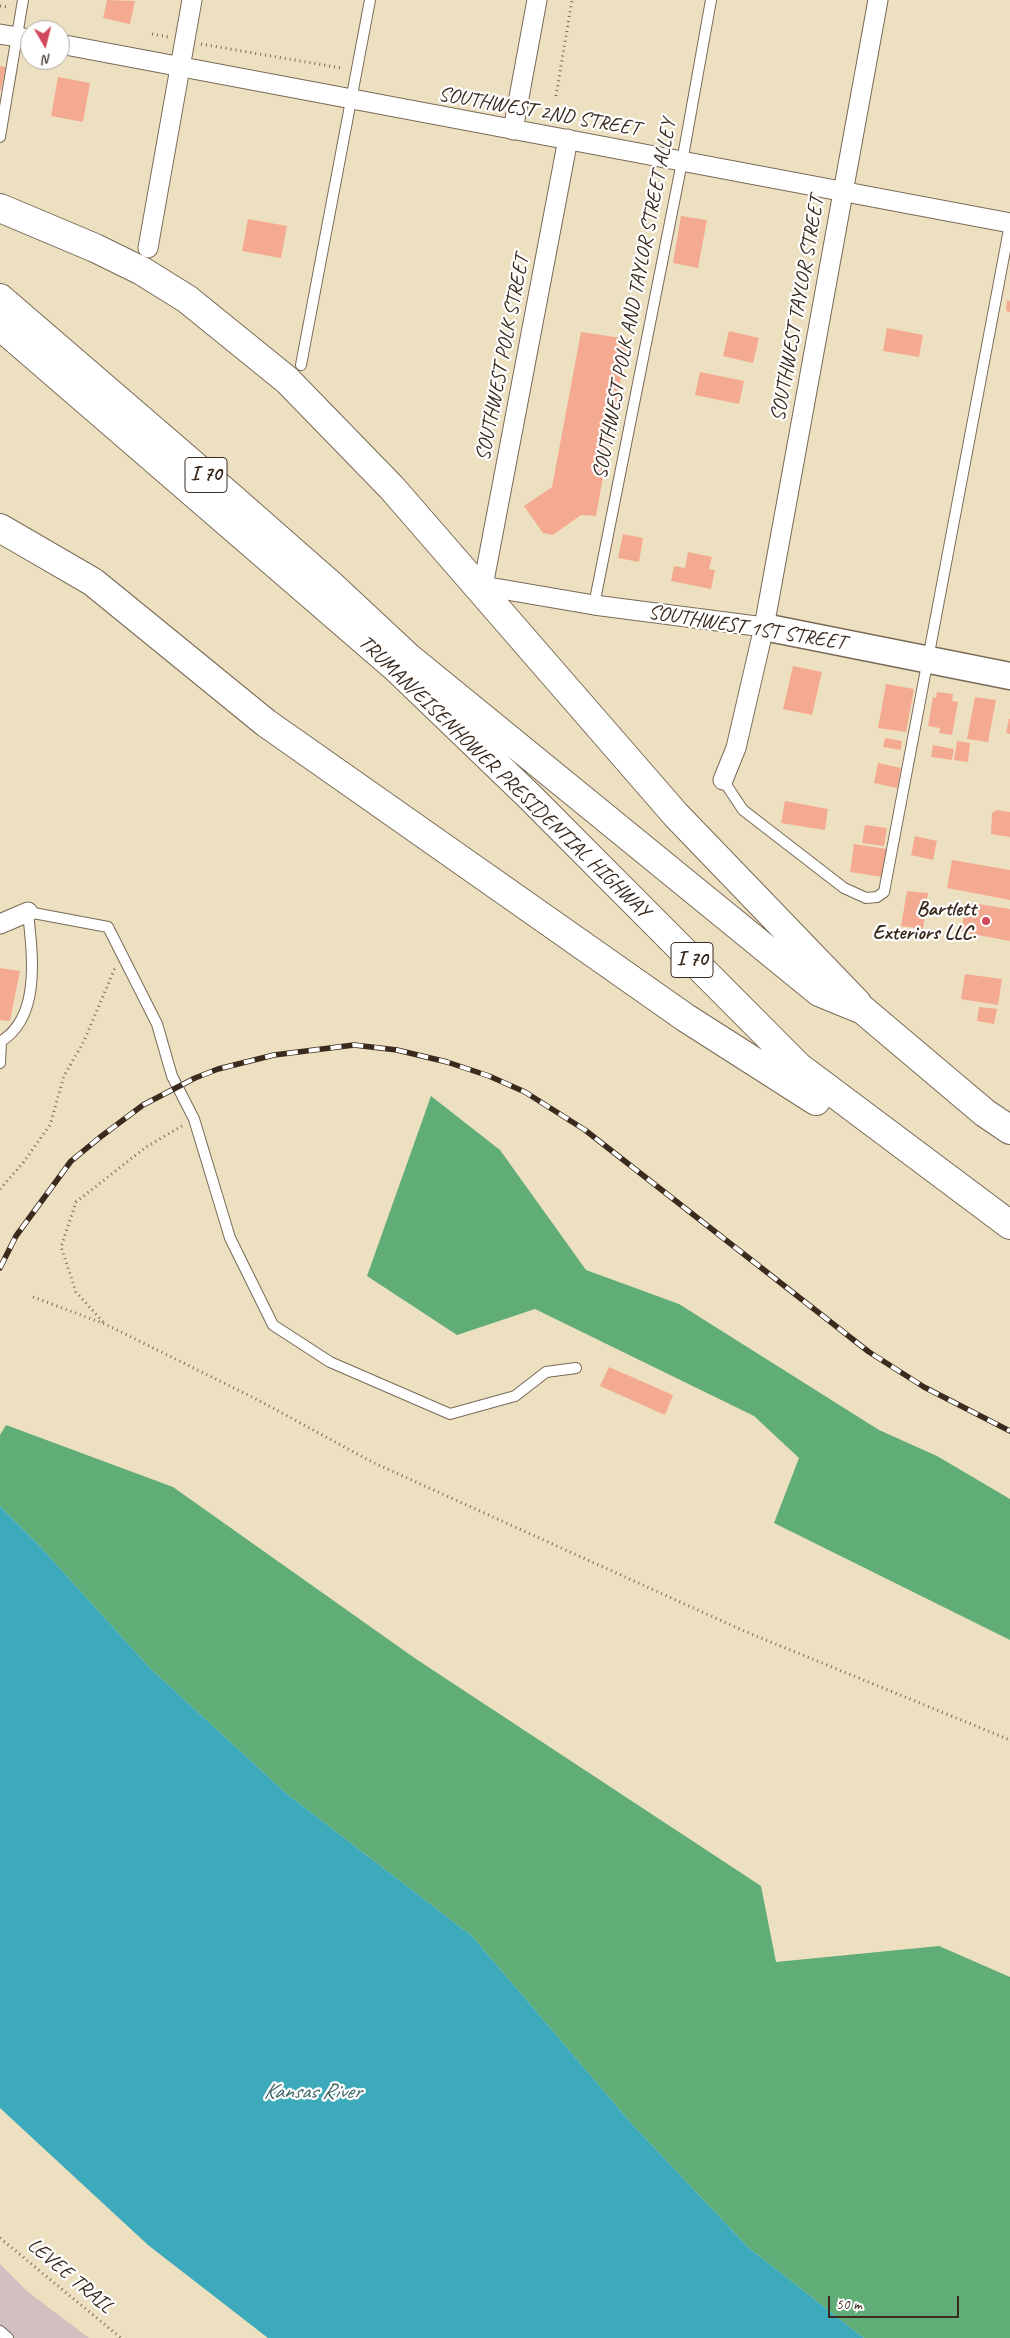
<!DOCTYPE html>
<html>
<head>
<meta charset="utf-8">
<style>
	body { margin:0 }
	#map { position:relative; width:1010px; height:2338px; overflow:hidden; background:#ede0c0; font-family:Caveat,sans-serif }
	canvas { display:block }
	.north { position:absolute; left:20px; top:20px; width:50px; height:50px; box-sizing:border-box; background:#fff; border:1px solid #b1aaa5; border-radius:50%; rotate:172deg; font-size:14px; font-weight:700; line-height:20px; text-align:center; color:#3b2a1e }
	.north::after { content:''; display:block; margin:auto; width:18px; height:22px; background:#d1495b; clip-path:polygon(50% 0,100% 100%,50% 72%,0 100%) }
	.scale { position:absolute; left:828px; top:2296px; width:131px; height:22px; box-sizing:border-box; border:2px solid #3b2a1e; border-top:0; padding-left:6px; font-size:15px; line-height:18px; white-space:nowrap; color:#3b2a1e; -webkit-text-stroke:4px #fff; paint-order:stroke }
</style>
</head>
<body>
<div id="map">
<canvas width="1010" height="2338"></canvas>
<div class="north">N</div>
<div class="scale">50 m</div>
</div>
<script>
const c = document.querySelector('canvas').getContext('2d');
c.lineJoin = 'round';
function paint(path, color) { c.fillStyle = color; c.fill(path, 'evenodd'); }
function strokePath(path, color, width, dash) { c.strokeStyle = color; c.lineWidth = width; c.lineCap = dash ? 'butt' : 'round'; c.setLineDash(dash || []); c.stroke(path); }
function drawText(font, color, halo, rows, align = 'center') {
  c.font = font + ' Caveat,sans-serif'; c.lineWidth = 4.5; c.setLineDash([]); c.textBaseline = 'middle'; c.strokeStyle = halo; c.fillStyle = color; for (const [text, x, y, turn = 0] of rows) {
    c.save(); c.translate(x, y); c.rotate((+turn || 0) * Math.PI / 180); c.textAlign = isNaN(turn) ? turn : align; if (halo) c.strokeText(text, 0, 0); c.fillText(text, 0, 0); c.restore();
  }
}
paint(new Path2D(`
	M 0,2264 L 28,2292 L 89,2338 L 0,2338 Z`), '#d2bfc0');
paint(new Path2D(`
	M 431,1096 L 500,1150 L 586,1270 L 679,1304 L 879,1430 L 937,1456 L 1010,1499 L 1010,1640 L 774,1523 L 799,1458 L 754,1416 L 535,1309 L 457,1335 L 367,1276 Z
	M 6,1425 L 173,1487 L 416,1659 L 761,1886 L 776,1962 L 939,1946 L 1010,1977 L 1010,2338 L 864,2338 L 749,2248 L 632,2124 L 472,1936 L 287,1794 L 150,1668 L 38,1544 L 0,1506 L 0,1435 Z`), '#60ad77');
paint(new Path2D(`
	M 0,1506 L 38,1544 L 150,1668 L 287,1794 L 472,1936 L 632,2124 L 749,2248 L 864,2338 L 268,2338 L 148,2245 L 0,2108 Z`), '#3caaba');
paint(new Path2D(`
	M 107,0 L 135,1 L 130,24 L 103,18 Z
	M 0,66 L 6,67 L 1,90 L 0,90 Z
	M 58,77 L 90,83 L 83,122 L 51,116 Z
	M 681,216 L 707,220 L 698,268 L 673,263 Z
	M 248,219 L 287,226 L 281,258 L 242,251 Z
	M 1007,300 L 1010,301 L 1010,312 L 1006,311 Z
	M 887,328 L 923,335 L 919,357 L 883,351 Z
	M 729,331 L 759,338 L 753,363 L 723,356 Z
	M 581,332 L 628,339 L 596,516 L 581,515 L 553,535 L 543,533 L 524,506 L 552,487 Z
	M 700,372 L 744,381 L 739,404 L 695,395 Z
	M 623,534 L 643,538 L 639,562 L 618,558 Z
	M 688,552 L 712,557 L 709,569 L 715,570 L 711,589 L 671,581 L 674,566 L 685,568 Z
	M 793,666 L 822,672 L 812,715 L 783,709 Z
	M 886,684 L 914,689 L 906,732 L 878,728 Z
	M 937,692 L 953,694 L 952,701 L 958,702 L 952,735 L 939,733 L 940,728 L 928,726 L 933,697 L 936,698 Z
	M 975,697 L 996,700 L 988,742 L 967,739 Z
	M 1009,719 L 1010,719 L 1010,734 L 1006,733 Z
	M 885,738 L 902,741 L 901,750 L 883,747 Z
	M 957,741 L 970,743 L 968,762 L 954,760 Z
	M 933,745 L 954,749 L 952,760 L 931,757 Z
	M 878,763 L 901,768 L 897,788 L 874,783 Z
	M 785,801 L 828,809 L 825,830 L 781,823 Z
	M 996,810 L 1010,812 L 1010,837 L 991,834 L 992,813 Z
	M 865,825 L 887,828 L 884,846 L 862,843 Z
	M 915,836 L 937,841 L 933,860 L 911,855 Z
	M 854,844 L 887,849 L 883,877 L 850,872 Z
	M 952,860 L 1010,870 L 1010,900 L 947,888 Z
	M 907,891 L 928,893 L 923,929 L 901,926 Z
	M 966,902 L 1010,909 L 1010,941 L 961,932 Z
	M 0,968 L 20,971 L 10,1021 L 0,1020 Z
	M 965,974 L 1002,979 L 998,1005 L 961,999 Z
	M 979,1007 L 997,1009 L 994,1024 L 977,1021 Z
	M 609,1367 L 673,1395 L 665,1415 L 600,1386 Z`), '#f4aa91');
const lane = new Path2D(`
	M 0,137 L 23,0
	M 301,365 L 370,0
	M 594,605 L 682,162 L 711,0
	M 723,780 L 743,810 L 844,888 L 866,898 L 877,897 L 884,892 L 1010,224
	M 0,1042 C 42,1017 32,953 28,912 L 108,927 L 157,1024 L 172,1076 L 194,1119 L 230,1238 L 273,1325 L 330,1362 L 450,1414 L 515,1396 L 546,1372 L 576,1368
	M 0,1063 L 1,1042
	M 0,2331 L 8,2338`);
const street = new Path2D(`
	M 0,34 L 30,39
	M 60,44 L 1010,223
	M 513,130 L 537,0
	M 568,139 L 483,586 L 594,605 L 764,627
	M 148,248 L 192,0
	M 723,780 L 736,748 L 764,627 L 878,0
	M 0,924 L 28,912`);
const secondary = new Path2D(`
	M 764,627 L 1010,676`);
const highway = new Path2D(`
	M 0,208 L 95,248 L 142,271 L 187,299 L 287,380 L 392,488 L 676,815 L 857,1003
	M 0,298 L 231,497 L 331,585 L 407,656 L 819,992 L 863,1010 L 985,1113 L 1010,1130
	M 0,326 L 397,669 L 529,796 L 799,1067 L 1010,1225
	M 0,528 L 93,582 L 266,723 L 686,1018 L 816,1101`);
strokePath(lane, '#796a57', 12);
strokePath(street, '#796a57', 21);
strokePath(secondary, '#796a57', 29);
strokePath(highway, '#796a57', 30);
strokePath(new Path2D(`
	M 0,6 L 8,7
	M 152,34 L 168,37
	M 201,44 L 341,68
	M 556,96 L 572,0
	M 0,1189 L 23,1163 L 50,1125 L 64,1076 L 84,1041 L 115,968
	M 33,1297 L 105,1324 L 258,1400 L 372,1462 L 744,1631 L 1010,1740
	M 103,1322 L 76,1292 L 61,1247 L 76,1202 L 146,1147 L 182,1126
	M 0,2238 L 121,2338`), '#796a57', 3, [1, 4]);
strokePath(lane, '#fff', 10);
strokePath(street, '#fff', 19);
strokePath(secondary, '#fff', 26);
strokePath(highway, '#fff', 28);
const rail = new Path2D(`
	M 0,1268 L 16,1236 L 71,1161 L 99,1138 L 143,1105 L 195,1078 L 218,1069 L 274,1055 L 354,1045 L 397,1050 L 447,1062 L 489,1076 L 525,1092 L 585,1130 L 869,1352 L 924,1387 L 1010,1431`);
strokePath(rail, '#3b2a1e', 5.5);
strokePath(rail, '#fff', 4, [11]);
for (const [x, y, r, color] of [
	[986,921,5,"#d1495b"]
]) { const dot = new Path2D(); dot.arc(x, y, r, 0, 2 * Math.PI); c.fillStyle = color; c.fill(dot); strokePath(dot, '#fff', 2); }
for (const [x, y, w] of [
	[206,475,42],
	[692,960,42]
]) { const box = new Path2D(); box.roundRect(x - w / 2, y - 17.5, w, 35, 4); c.fillStyle = '#fff'; c.fill(box); strokePath(box, '#3b2a1e', 1); }
drawText('bold 20px', '#3b2a1e', null, [
	["I 70",206,475],
	["I 70",692,960]
]);
drawText('21px', '#3b2a1e', '#fff', [
	["SOUTHWEST 2ND STREET",539,112,10],
	["SOUTHWEST POLK AND TAYLOR STREET ALLEY",635,299,-79],
	["SOUTHWEST TAYLOR STREET",798,309,-80],
	["SOUTHWEST POLK STREET",503,358,-79],
	["SOUTHWEST 1ST STREET",747,628,9],
	["TRUMAN/EISENHOWER PRESIDENTIAL HIGHWAY",504,777,44],
	["LEVEE TRAIL",70,2276,40]
]);
drawText('bold 21px', '#3b2a1e', '#fff', [
	["Bartlett",976,909],
	["Exteriors LLC.",976,933]
], 'right');
drawText('italic 22px', '#3b6464', '#fff', [
	["Kansas River",312,2092]
]);
</script>
</body>
</html>
